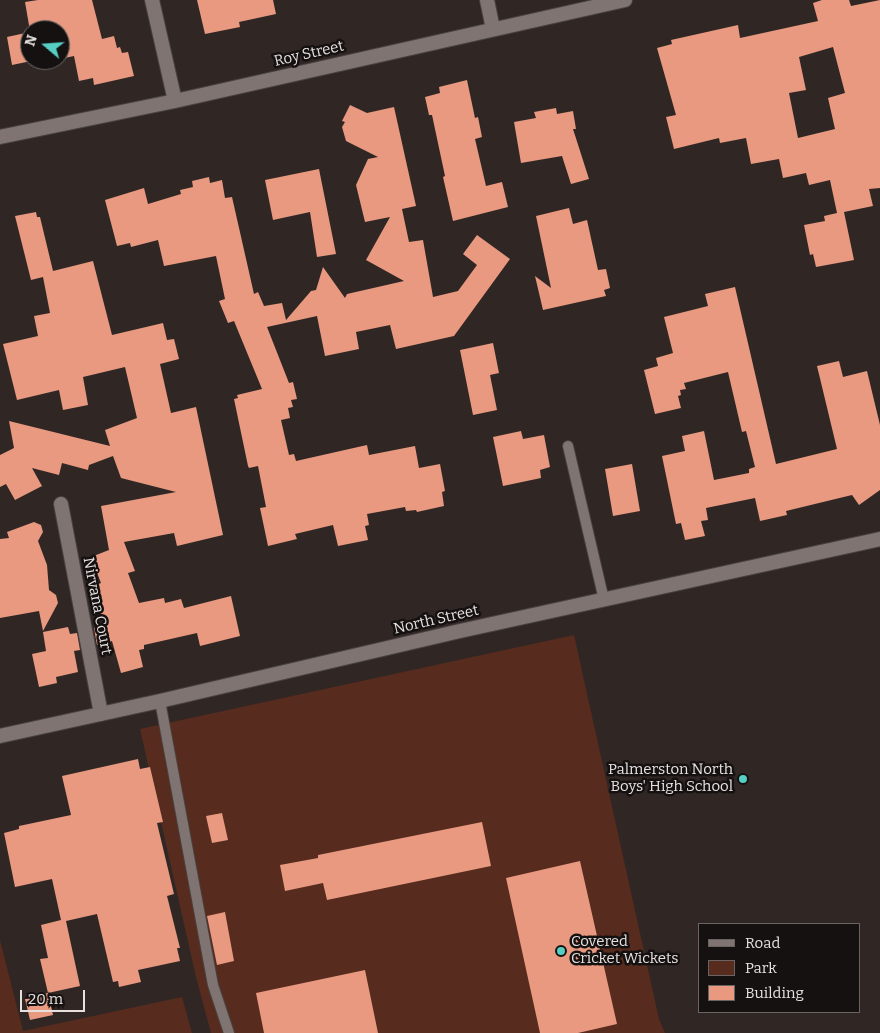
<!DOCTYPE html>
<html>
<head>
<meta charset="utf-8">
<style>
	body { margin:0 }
	#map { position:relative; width:880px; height:1033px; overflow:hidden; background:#302725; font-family:Bitter,serif }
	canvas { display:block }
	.legend { position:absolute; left:698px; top:923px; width:162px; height:90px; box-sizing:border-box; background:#151110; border:1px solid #696462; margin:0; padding:6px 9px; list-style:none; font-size:15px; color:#e6e0de }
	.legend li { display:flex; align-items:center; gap:10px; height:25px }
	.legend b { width:25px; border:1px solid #696462 }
	.north { position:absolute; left:20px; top:20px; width:50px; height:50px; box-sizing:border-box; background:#151110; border:1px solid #696462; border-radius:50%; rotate:288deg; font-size:14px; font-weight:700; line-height:20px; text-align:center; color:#e6e0de }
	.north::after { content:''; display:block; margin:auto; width:18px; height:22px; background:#56cec4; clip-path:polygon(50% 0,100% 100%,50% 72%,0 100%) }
	.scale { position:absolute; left:20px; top:990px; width:65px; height:22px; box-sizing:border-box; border:2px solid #e6e0de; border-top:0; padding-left:6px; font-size:15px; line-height:18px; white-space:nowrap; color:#e6e0de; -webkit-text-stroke:4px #151110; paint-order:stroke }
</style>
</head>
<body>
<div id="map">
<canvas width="880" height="1033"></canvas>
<ul class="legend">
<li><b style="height:6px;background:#7f7471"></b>Road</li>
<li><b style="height:14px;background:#572b1d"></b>Park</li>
<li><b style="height:14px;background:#e89980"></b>Building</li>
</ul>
<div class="north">N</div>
<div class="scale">20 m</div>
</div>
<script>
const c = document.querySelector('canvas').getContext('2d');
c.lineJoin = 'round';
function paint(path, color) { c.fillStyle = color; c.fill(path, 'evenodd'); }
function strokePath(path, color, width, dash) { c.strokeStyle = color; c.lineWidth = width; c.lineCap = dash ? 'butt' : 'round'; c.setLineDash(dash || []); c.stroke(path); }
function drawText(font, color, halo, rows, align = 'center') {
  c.font = font + ' Bitter,serif'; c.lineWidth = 5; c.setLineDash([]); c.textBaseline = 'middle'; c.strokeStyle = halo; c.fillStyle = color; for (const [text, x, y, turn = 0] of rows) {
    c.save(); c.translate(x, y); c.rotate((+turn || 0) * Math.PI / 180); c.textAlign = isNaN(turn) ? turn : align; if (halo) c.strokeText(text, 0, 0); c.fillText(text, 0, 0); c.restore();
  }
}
paint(new Path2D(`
	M 574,635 L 659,1019 L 665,1033 L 211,1033 L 196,977 L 140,729 Z
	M 0,940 L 23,1031 L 182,997 L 192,1033 L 0,1033 Z`), '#572b1d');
paint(new Path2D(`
	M 38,0 L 92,0 L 102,39 L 114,36 L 117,48 L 120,47 L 122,53 L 128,52 L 134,76 L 94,85 L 93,78 L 79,81 L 74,56 L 60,59 L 60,30 L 30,31 L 25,2 Z
	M 197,0 L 273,0 L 276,14 L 239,22 L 240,27 L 205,34 Z
	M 822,0 L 849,0 L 851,6 L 880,0 L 880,188 L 869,189 L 873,206 L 844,212 L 854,260 L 816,267 L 813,254 L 810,255 L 804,225 L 825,221 L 824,216 L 837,213 L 830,180 L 809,185 L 806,173 L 783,178 L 779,159 L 751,164 L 746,138 L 720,143 L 719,138 L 674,149 L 666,117 L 676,115 L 657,48 L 672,44 L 671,40 L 738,25 L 740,38 L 818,21 L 813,3 ZM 833,47 L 845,93 L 828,98 L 835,129 L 798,138 L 789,93 L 806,90 L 799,57 Z
	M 30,32 L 30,60 L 57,60 L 37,64 L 36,60 L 12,65 L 7,37 Z
	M 467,80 L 475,118 L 478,117 L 482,137 L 475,139 L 486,186 L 502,182 L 508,207 L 453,221 L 443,177 L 445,176 L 432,115 L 429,115 L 425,97 L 440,93 L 439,87 Z
	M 350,105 L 367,113 L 394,107 L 416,206 L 402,209 L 409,242 L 423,240 L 433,297 L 458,291 L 477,265 L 463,254 L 477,235 L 510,259 L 454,336 L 396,349 L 390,325 L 356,332 L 359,349 L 325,356 L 317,316 L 267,327 L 289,383 L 293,382 L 297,399 L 291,400 L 293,407 L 288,408 L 290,418 L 281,420 L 289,455 L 294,454 L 296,461 L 367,445 L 369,455 L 415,446 L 419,468 L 440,464 L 445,491 L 442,492 L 444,506 L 417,512 L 416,510 L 406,511 L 405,507 L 367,514 L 369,525 L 365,526 L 368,540 L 338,546 L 333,525 L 295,534 L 297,539 L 268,546 L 260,508 L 266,507 L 258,466 L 249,468 L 248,466 L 234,399 L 238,398 L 237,395 L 262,389 L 234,321 L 228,323 L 219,301 L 225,299 L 216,256 L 164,266 L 158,240 L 131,247 L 130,243 L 117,246 L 105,200 L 144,188 L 148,204 L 181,194 L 180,190 L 193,187 L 192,181 L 209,177 L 210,183 L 222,180 L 225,198 L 232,197 L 254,294 L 258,292 L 264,306 L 282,303 L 286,320 L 311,291 L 316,290 L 323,267 L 345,298 L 347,294 L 404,281 L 366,260 L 390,217 L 365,222 L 356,185 L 368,159 L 378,157 L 346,141 L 342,127 L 345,122 L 342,121 Z
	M 556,108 L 557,114 L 573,111 L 576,129 L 573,129 L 589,179 L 571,184 L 562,156 L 521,163 L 514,122 L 536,118 L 534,112 Z
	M 319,169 L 336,254 L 317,257 L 310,212 L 273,220 L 265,180 Z
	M 569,208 L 573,224 L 587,220 L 598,270 L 606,269 L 610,288 L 604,290 L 606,296 L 543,310 L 535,276 L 551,288 L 536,216 Z
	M 36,212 L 37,217 L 40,217 L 53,271 L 93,261 L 112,335 L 163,323 L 167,340 L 174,339 L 179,359 L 160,364 L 171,413 L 196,407 L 223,535 L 177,546 L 174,533 L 124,542 L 135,571 L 128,573 L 139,603 L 164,598 L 165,603 L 181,599 L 184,608 L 231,596 L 240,636 L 200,646 L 197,633 L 144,645 L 144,649 L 139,650 L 143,667 L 121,673 L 112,641 L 97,645 L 94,628 L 105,625 L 91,587 L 101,583 L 91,557 L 109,550 L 101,506 L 176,492 L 121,478 L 113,456 L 89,465 L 88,470 L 62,463 L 59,475 L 32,468 L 42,486 L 15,500 L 6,484 L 0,487 L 0,455 L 14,448 L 9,421 L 110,446 L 105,430 L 137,418 L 125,367 L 83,377 L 88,405 L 63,410 L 59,390 L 17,400 L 3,344 L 38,336 L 34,316 L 50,313 L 43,277 L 31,280 L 15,216 Z
	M 735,287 L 776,464 L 837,449 L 817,366 L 839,361 L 843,377 L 867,371 L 880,425 L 880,490 L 859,505 L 852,495 L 786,511 L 787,515 L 760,521 L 755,498 L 706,508 L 708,520 L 701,521 L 705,536 L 685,540 L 681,523 L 676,524 L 662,456 L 685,451 L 682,436 L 704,431 L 714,480 L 749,473 L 749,469 L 755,467 L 746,431 L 742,432 L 728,372 L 684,383 L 686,389 L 680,390 L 681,395 L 678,396 L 681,408 L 655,414 L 644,370 L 658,366 L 656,358 L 673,353 L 664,317 L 708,306 L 705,294 Z
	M 493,343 L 499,373 L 490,375 L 497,410 L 473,415 L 460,350 Z
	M 521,431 L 523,439 L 544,435 L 550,467 L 540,470 L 541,478 L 503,486 L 493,437 Z
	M 632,464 L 640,511 L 613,516 L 605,469 Z
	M 34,522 L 41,525 L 43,532 L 38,541 L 47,565 L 49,590 L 56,595 L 58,603 L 43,631 L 39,611 L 0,618 L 0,539 L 9,538 L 7,532 Z
	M 68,627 L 70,634 L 77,633 L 80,650 L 74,651 L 78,672 L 56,677 L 57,683 L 39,687 L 32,654 L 46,651 L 43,632 Z
	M 138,759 L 140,769 L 150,767 L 163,822 L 157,823 L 174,894 L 167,896 L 180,948 L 177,948 L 180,961 L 138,970 L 141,982 L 119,987 L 118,981 L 113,982 L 97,914 L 66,921 L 80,986 L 48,993 L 40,959 L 48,958 L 41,925 L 61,920 L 52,879 L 15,887 L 4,833 L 19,829 L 19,826 L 71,815 L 62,776 Z
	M 222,813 L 228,840 L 212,843 L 206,816 Z
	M 482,822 L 491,866 L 327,900 L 323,883 L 285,891 L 280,865 L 318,858 L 318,855 Z
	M 580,861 L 617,1024 L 578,1033 L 540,1033 L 506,878 Z
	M 225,912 L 234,961 L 217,965 L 207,916 Z
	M 365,970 L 378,1033 L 264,1033 L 256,993 Z
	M 48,993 L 53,1015 L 30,1020 L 25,999 Z`), '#e89980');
const service = new Path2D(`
	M 568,446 L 604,600
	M 160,701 L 213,985 L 229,1033`);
const minor = new Path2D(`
	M 152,0 L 175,101
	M 487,0 L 493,29
	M 0,137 L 175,101 L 625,0
	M 61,504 L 101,714
	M 0,736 L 160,701 L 460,631 L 880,539`);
strokePath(service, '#494240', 12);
strokePath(minor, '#494240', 16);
strokePath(service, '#7f7471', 10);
strokePath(minor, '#7f7471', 14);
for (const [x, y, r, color] of [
	[743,779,5,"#56cec4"],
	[561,951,5,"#56cec4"]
]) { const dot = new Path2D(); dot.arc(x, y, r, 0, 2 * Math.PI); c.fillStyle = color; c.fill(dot); strokePath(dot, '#151110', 2); }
drawText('15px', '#e6e0de', '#151110', [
	["Roy Street",309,54,-13],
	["Nirvana Court",97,606,79],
	["North Street",436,620,-13]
]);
drawText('15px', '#e6e0de', '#151110', [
	["Palmerston North",733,770],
	["Boys' High School",733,787],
	["Covered",571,942,"left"],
	["Cricket Wickets",571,959,"left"]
], 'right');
</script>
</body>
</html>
